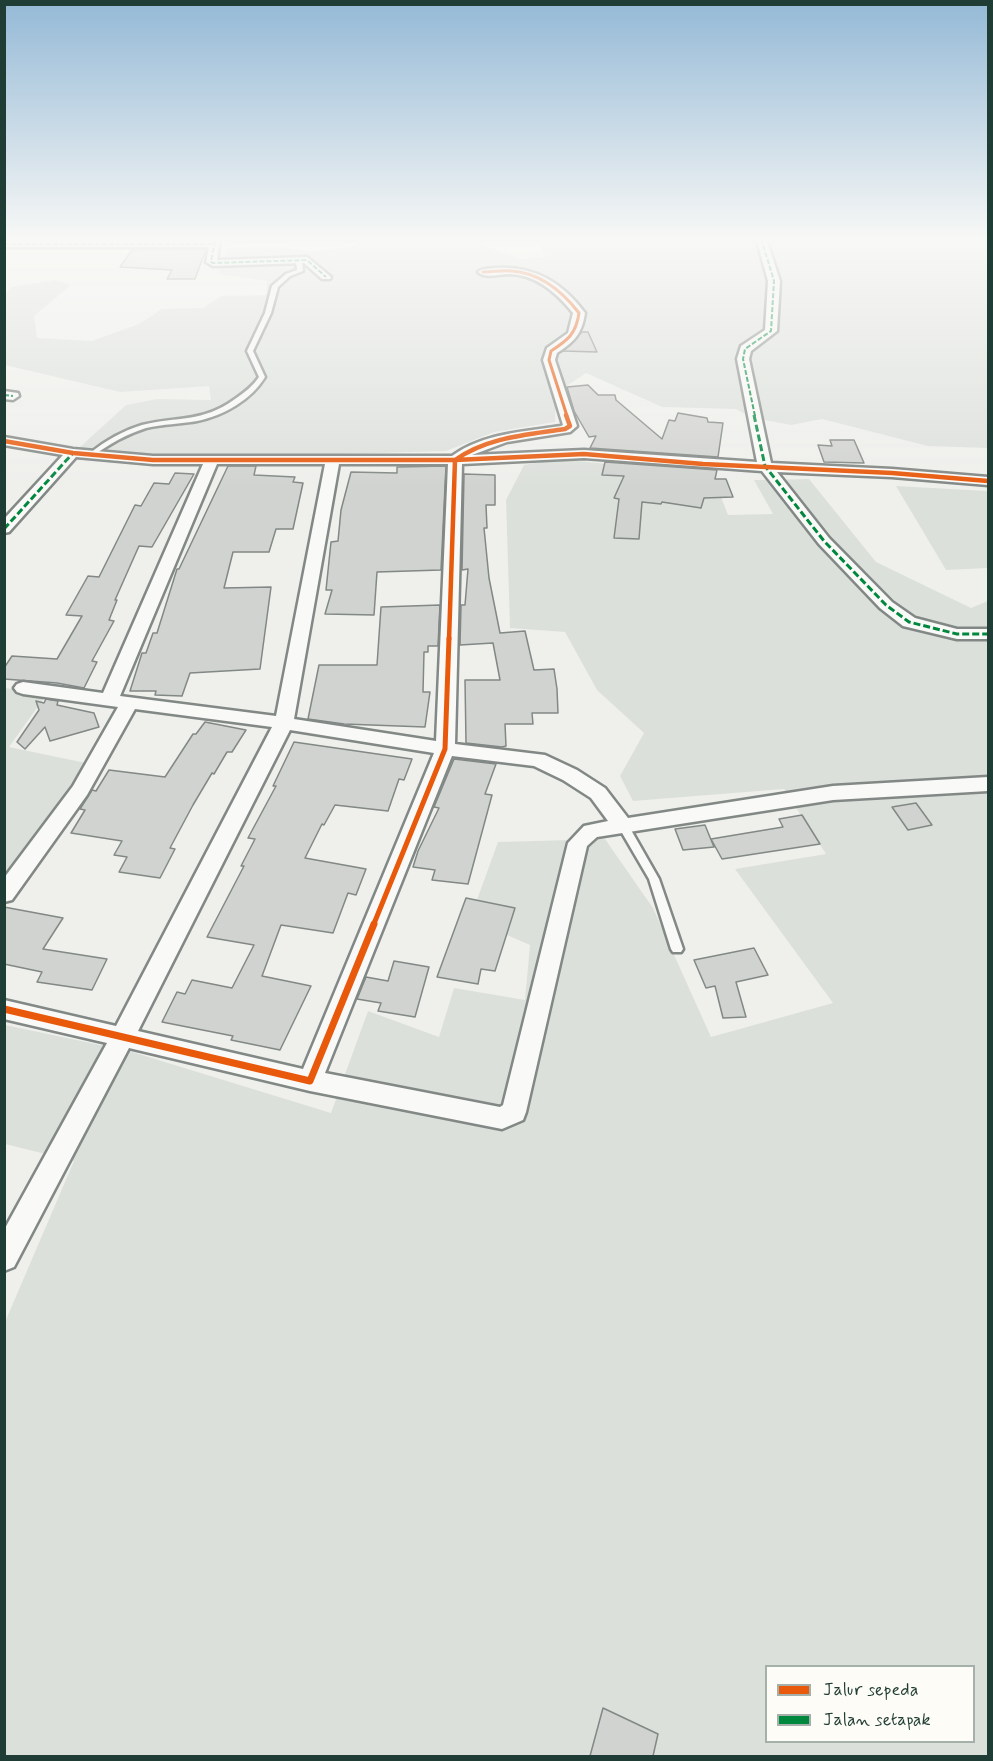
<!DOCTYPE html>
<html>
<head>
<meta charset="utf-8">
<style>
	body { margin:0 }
	#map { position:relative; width:993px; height:1761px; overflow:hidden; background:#eff0ec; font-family:Mynerve,sans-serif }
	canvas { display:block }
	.frame { position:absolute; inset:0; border:6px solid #1f3d34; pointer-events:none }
	.legend { position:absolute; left:765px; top:1665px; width:210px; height:78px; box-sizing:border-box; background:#fdfcf7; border:2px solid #a4b0a9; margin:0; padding:8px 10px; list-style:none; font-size:18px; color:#1f3d34 }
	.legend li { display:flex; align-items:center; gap:12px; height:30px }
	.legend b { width:30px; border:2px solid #a4b0a9 }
</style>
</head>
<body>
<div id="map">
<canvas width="993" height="1761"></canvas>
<div class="frame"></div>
<ul class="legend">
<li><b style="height:8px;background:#e8590c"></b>Jalur sepeda</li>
<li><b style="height:8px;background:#00873e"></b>Jalan setapak</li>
</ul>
</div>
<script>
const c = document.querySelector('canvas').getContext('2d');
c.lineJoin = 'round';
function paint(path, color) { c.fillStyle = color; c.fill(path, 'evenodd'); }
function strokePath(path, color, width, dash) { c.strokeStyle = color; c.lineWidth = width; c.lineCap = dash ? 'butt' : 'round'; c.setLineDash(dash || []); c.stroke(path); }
paint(new Path2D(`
	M 355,241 L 483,241 L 483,245 L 520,259 L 546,257 L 538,241 L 988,241 L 988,448 L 928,446 L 822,419 L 791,425 L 750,417 L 736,409 L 662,407 L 586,373 L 556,393 L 555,422 L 494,432 L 446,451 L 277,456 L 106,454 L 80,447 L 126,405 L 157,399 L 211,400 L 209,386 L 120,392 L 5,365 L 4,296 L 11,287 L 55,280 L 71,285 L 34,316 L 37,338 L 92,341 L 139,324 L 162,309 L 203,308 L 221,296 L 266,295 L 267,281 L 218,274 L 227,248 L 286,247 L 309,252 L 357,246 Z
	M 557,459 L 712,474 L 728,515 L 773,514 L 754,480 L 809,479 L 876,562 L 971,608 L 988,601 L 988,1756 L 5,1756 L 5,1322 L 74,1161 L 5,1144 L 5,1025 L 129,1051 L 331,1113 L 368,1011 L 439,1037 L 454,988 L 525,1000 L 530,945 L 470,919 L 498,842 L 605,839 L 653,908 L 711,1037 L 833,1003 L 735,869 L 826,854 L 784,789 L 633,801 L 620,776 L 644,733 L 597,690 L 565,632 L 510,628 L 506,500 L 524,465 ZM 766,1666 L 974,1666 L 974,1742 L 766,1742 Z
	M 896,486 L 988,491 L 988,568 L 946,570 Z
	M 5,688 L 47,694 L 9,747 L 86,763 L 5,879 Z`), '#dce0db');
const building = new Path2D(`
	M 206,249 L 195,279 L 167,279 L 172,270 L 120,267 L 132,250 Z
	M 582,332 L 588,332 L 597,352 L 563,351 Z
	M 588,385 L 598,395 L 615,395 L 616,400 L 662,439 L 669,420 L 675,421 L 678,413 L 707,418 L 708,422 L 723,423 L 718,457 L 590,448 L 596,436 L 589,437 L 574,411 L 567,387 Z
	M 830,440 L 854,440 L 864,463 L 824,462 L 818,445 L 832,446 Z
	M 605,462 L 717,470 L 715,479 L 726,479 L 733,497 L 704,498 L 701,508 L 662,502 L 661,504 L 642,502 L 639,539 L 614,538 L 619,499 L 614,498 L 624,476 L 602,475 Z
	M 228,466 L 256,466 L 254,475 L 295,477 L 293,482 L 303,483 L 293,529 L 276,529 L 269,552 L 233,552 L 224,588 L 271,587 L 260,669 L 190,673 L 182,696 L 155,695 L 156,691 L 130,691 L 142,653 L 146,653 L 153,633 L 157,633 L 177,569 L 179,569 Z
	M 446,466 L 441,570 L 377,572 L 374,615 L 325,614 L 332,590 L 326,590 L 331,542 L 338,541 L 341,510 L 351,472 L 397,473 L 397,467 Z
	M 175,473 L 194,474 L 152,547 L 139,546 L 115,600 L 117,600 L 109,620 L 114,621 L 92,661 L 97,662 L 84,688 L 57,683 L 4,679 L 4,668 L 12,656 L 57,659 L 82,616 L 66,615 L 88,576 L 99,577 L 135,505 L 141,506 L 154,483 L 169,484 Z
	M 464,474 L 495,475 L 495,505 L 486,505 L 487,528 L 484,528 L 489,578 L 500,633 L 525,631 L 534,670 L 554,669 L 557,689 L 558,713 L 532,713 L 533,724 L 505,724 L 506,746 L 502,747 L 466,743 L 465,680 L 500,680 L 493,643 L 460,645 L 461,605 L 465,605 L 468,569 L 462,570 Z
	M 440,605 L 438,646 L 428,646 L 428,652 L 424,652 L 423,692 L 430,692 L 425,727 L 344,724 L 308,719 L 319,665 L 377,665 L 381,607 Z
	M 46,699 L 58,701 L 57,705 L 94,713 L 99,727 L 50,741 L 45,727 L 25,749 L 17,742 L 39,710 L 36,701 L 44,703 Z
	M 205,722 L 246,730 L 232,752 L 227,752 L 214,774 L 212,773 L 193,805 L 170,848 L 175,849 L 160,878 L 119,872 L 127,857 L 114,855 L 122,841 L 71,833 L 85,810 L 80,809 L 92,790 L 96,791 L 109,770 L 165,777 L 193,734 L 196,734 Z
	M 294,742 L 412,759 L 404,780 L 399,779 L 388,811 L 335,805 L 324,825 L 322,824 L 305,858 L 366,869 L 356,895 L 348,893 L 333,933 L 281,925 L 262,976 L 311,986 L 280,1050 L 231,1040 L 233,1036 L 162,1022 L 177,992 L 185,994 L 192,980 L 232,988 L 254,945 L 207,937 L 244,866 L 241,866 L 255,839 L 248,838 L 276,786 L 273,786 Z
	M 454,759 L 496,764 L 485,794 L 492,795 L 468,884 L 432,880 L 435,870 L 413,867 L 418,851 L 439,808 L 434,807 Z
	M 916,803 L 932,825 L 908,830 L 892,807 Z
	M 802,815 L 820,844 L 722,859 L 711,839 L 783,827 L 779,819 Z
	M 705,825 L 714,847 L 683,850 L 675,829 Z
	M 466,898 L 515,908 L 495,971 L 481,969 L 478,984 L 437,977 Z
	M 4,907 L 63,918 L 43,949 L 107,959 L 92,990 L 37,982 L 42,972 L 4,964 Z
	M 754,948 L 768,975 L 736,982 L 746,1017 L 723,1018 L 715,986 L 706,988 L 694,960 Z
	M 394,961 L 429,967 L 415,1017 L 378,1011 L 381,1003 L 357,999 L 366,977 L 388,981 Z
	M 603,1708 L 658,1734 L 653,1756 L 590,1756 Z`);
paint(building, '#d1d3d0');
strokePath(building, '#828885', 1.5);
const service = new Path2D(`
	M 297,258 L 302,261 L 303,271 L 290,276 L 278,287 L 271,313 L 253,351 L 265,377 C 251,400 223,416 197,421 C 180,424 163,424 146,428 C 127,434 109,444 93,456 L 89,456 L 89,454 C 105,441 122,431 142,425 C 178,416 202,423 235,399 C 244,393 253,386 259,377 L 247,351 L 265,313 L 272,286 L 286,274 L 297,270 L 296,262 L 294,260 Z
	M 623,822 L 627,823 L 659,879 L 683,949 L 681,952 L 673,952 L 671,949 L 649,879 L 618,826 Z`);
const minor = new Path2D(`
	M 4,241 L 220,241 L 217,260 L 307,257 L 331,277 L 330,279 L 322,279 L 304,263 L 213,266 L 206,262 L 209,247 L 4,247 Z
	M 757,241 L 767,241 L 780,281 L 777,331 L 751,351 L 749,359 L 771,463 L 892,469 L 988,477 L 988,485 L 892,477 L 777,472 L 829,538 L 892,602 L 915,618 L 957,629 L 988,629 L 988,639 L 957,639 L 903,626 L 880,608 L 819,544 L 762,471 L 584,458 L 462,464 L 455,744 L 545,755 L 577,770 L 605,788 L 628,818 L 833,786 L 988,777 L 988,791 L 833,800 L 597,837 L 587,846 L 526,1112 L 523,1120 L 502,1129 L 310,1091 L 129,1048 L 14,1267 L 4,1271 L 4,1230 L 107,1043 L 4,1019 L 4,1000 L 116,1026 L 272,727 L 135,709 L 87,795 L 12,900 L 4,902 L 4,878 L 73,786 L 118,707 L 23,694 L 17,692 L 14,688 L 17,684 L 23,682 L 103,693 L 203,464 L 153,464 L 76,457 L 9,532 L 4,533 L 4,519 L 63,455 L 4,445 L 4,437 L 73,449 L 153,456 L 452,456 C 484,433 523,432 561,426 L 563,425 L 543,360 L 547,348 L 568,333 L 573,313 C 557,293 537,275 510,274 C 499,274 486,279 478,272 C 483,268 489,269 495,268 C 534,265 563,283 585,313 C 582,334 574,342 557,353 L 555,360 L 577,426 L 570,432 L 507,442 L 472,455 L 584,450 L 757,462 L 737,359 L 741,346 L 765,330 L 768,281 ZM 217,464 L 325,464 L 276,716 L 120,696 ZM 339,464 L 448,464 L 436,741 L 294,719 ZM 290,730 L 434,753 L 303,1069 L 138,1031 ZM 452,756 L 534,766 L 563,780 L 591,798 L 608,821 L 584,826 L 568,843 L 503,1105 L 500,1107 L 325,1073 Z
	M 4,391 L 18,393 L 19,396 L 13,400 L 4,399 Z`);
strokePath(service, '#828885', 5);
strokePath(minor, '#828885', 5);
paint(service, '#f9f9f7');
paint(minor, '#f9f9f7');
strokePath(new Path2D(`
	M 215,241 L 211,262 L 213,263 L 307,260 L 326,277
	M 4,244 L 214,244
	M 4,395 L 13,396
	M 755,416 L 743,359 L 745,349 L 771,331 L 774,281 L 762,241`), '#00873e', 2, [5, 2]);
strokePath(new Path2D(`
	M 754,415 L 765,466 L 824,541 L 886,605 L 909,622 L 957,634 L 988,634
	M 4,529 L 73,453`), '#00873e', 3, [7, 3]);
strokePath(new Path2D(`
	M 483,272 C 493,272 502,270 512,271 C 541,273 562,291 579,313 C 576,334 568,340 551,351 L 549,360 L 567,416`), '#e8590c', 3);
strokePath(new Path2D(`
	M 4,441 L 73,453 L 153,460 L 455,460 L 584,454 L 703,464 L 892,473 L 988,481
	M 449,640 L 455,460 C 488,437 526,435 565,429 L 570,426 L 566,415`), '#e8590c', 4.5);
strokePath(new Path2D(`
	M 373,926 L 445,749 L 449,638`), '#e8590c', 5);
strokePath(new Path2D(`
	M 4,1009 L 310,1081 L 374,924`), '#e8590c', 7);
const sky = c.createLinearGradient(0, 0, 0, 488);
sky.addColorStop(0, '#94b9d6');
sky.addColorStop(0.49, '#f8f8f6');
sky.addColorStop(1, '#f8f8f600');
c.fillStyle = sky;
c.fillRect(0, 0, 993, 488);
</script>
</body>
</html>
